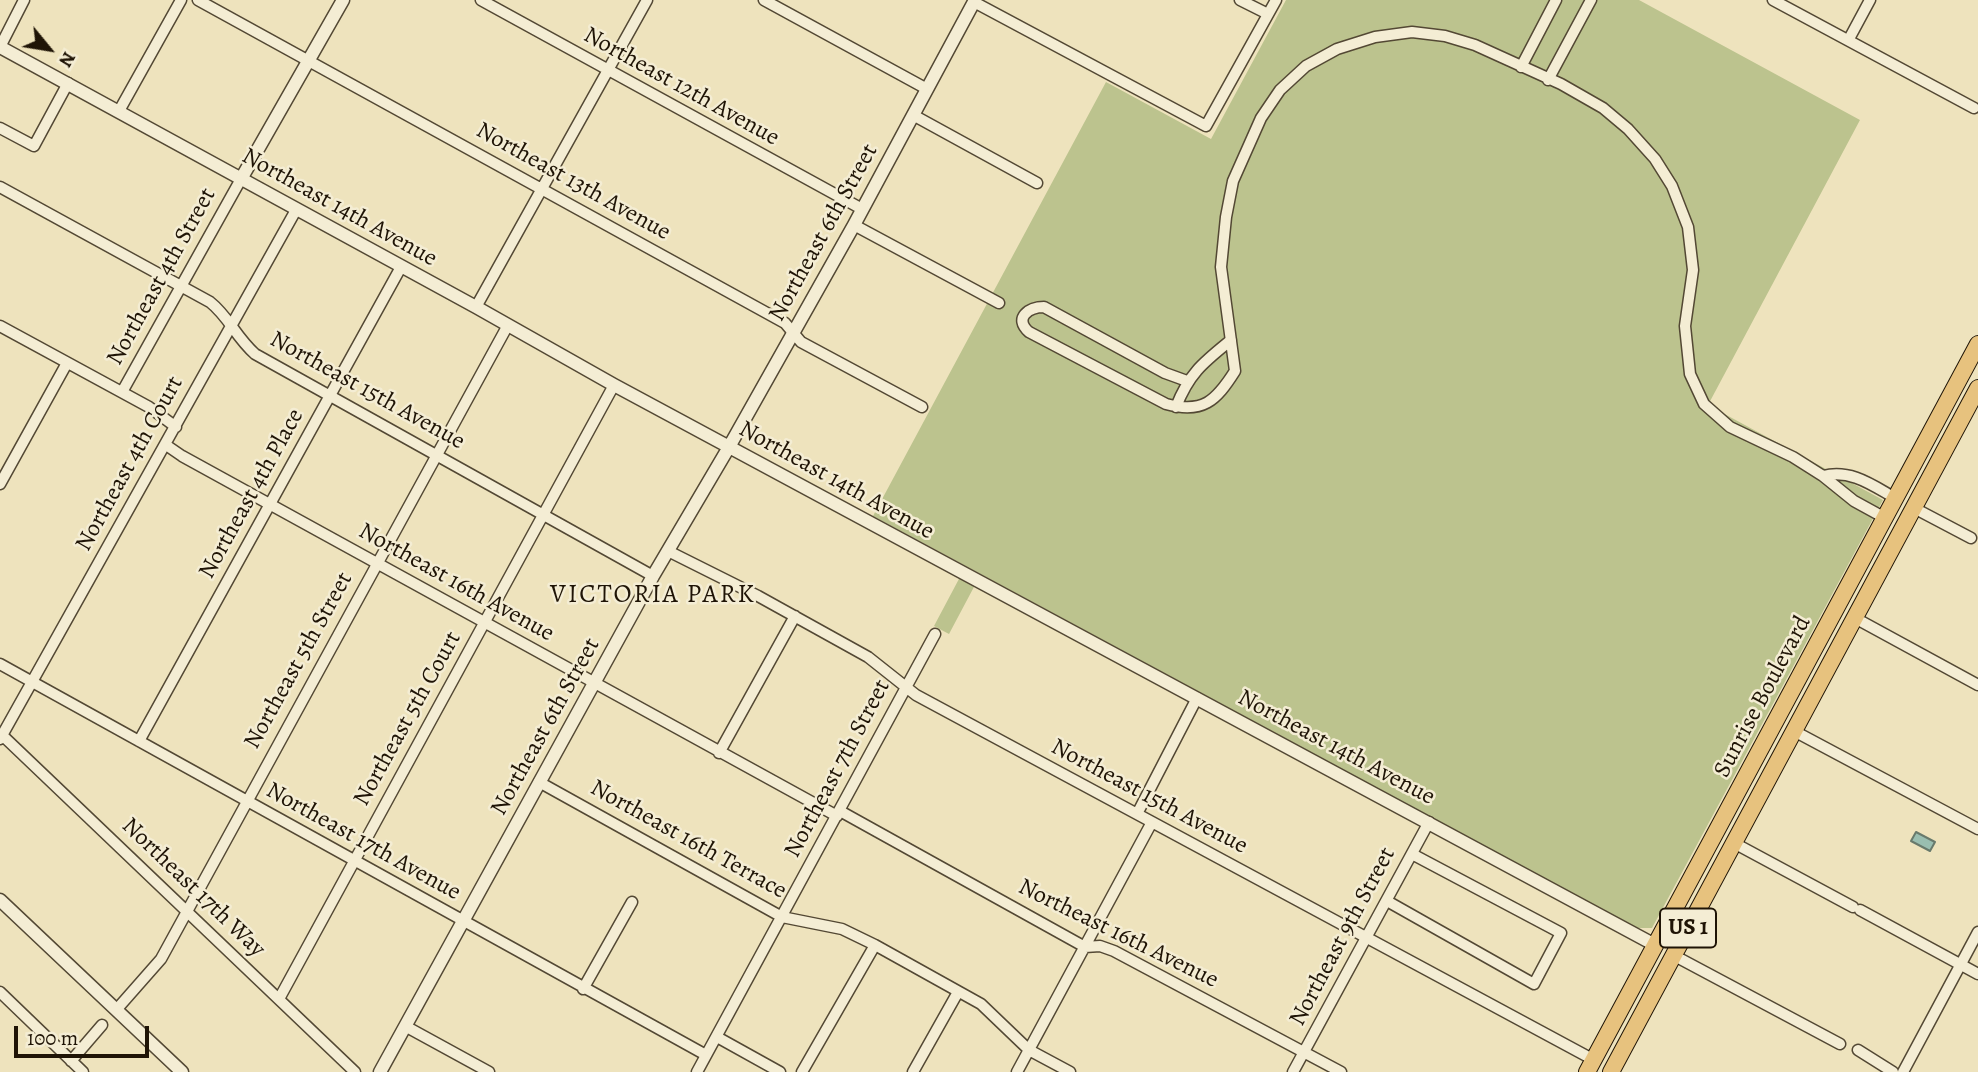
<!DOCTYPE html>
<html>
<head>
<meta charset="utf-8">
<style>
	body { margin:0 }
	#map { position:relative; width:1978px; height:1072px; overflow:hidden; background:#eee3bd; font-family:Alegreya,serif }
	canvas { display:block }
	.north { position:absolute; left:14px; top:14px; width:70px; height:70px; -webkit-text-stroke:5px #f4edd4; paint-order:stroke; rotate:120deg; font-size:19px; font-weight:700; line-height:28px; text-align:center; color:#1f1406 }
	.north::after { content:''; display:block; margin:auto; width:24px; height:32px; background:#1f1406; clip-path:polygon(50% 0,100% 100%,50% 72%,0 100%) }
	.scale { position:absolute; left:14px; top:1026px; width:135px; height:32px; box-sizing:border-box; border:4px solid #1f1406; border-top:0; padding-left:9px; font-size:21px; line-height:24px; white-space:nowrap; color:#1f1406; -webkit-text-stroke:5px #f4edd4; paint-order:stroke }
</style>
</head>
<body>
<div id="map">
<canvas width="1978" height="1072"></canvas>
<div class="north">N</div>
<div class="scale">100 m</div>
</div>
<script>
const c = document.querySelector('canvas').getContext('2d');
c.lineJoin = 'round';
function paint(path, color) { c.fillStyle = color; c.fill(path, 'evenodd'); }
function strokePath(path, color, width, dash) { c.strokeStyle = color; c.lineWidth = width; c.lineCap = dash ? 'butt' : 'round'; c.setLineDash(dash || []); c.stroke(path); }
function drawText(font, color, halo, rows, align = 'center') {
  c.font = font + ' Alegreya,serif'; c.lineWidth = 5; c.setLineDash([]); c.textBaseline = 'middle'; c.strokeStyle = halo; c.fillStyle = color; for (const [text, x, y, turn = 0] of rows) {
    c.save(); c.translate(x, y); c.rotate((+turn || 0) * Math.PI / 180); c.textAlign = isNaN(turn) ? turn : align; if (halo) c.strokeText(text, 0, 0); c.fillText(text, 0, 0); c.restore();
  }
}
paint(new Path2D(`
	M 1286,0 L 1639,0 L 1860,120 L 1708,405 L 1883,500 L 1652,928 L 1637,928 L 873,516 L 1106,82 L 1211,139 Z
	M 960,577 L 975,585 L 949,634 L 934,626 Z`), '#bcc38e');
const water = new Path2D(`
	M 1916,832 L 1935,842 L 1930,851 L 1911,841 Z`);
paint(water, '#99beb0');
strokePath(water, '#687a6c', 2);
const minor = new Path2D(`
	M 198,0 L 785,323 L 801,342 L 922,407
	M 481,0 L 862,209
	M 764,0 L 927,89
	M 1240,0 L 1268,14
	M 1773,0 L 1974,108
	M 974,2 L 1206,126 L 1276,0
	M 1849,39 L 1870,0
	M 0,47 L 24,0
	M 1521,67 L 1556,0
	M 1548,80 L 1591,0
	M 119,111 L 181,0
	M 913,115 L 1037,183
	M 0,128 L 34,146 L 68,83
	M 0,187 L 210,302 C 229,317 235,336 255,354 L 653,576
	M 854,225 L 999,303
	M 476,307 L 647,0
	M 0,326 L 149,407 L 176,427
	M 1187,381 L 1165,373 L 1044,307 C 1029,307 1013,318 1029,332 L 1166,404 C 1203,414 1216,401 1235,371 L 1221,267 L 1226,217 L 1233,181 L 1261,118 L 1280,90 L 1306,66 L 1337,49 L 1375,37 L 1412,32 L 1445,36 L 1475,45 L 1561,84 L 1603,108 L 1628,129 L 1655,159 L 1672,186 L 1688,227 L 1693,270 L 1685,326 L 1690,374 L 1704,404 L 1730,427 L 1793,457 L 1823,476 L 1854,501 L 1885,518
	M 122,392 L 241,179
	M 1176,407 C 1189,373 1204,362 1231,340
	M 166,445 L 182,456 L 837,816
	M 1823,476 C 1851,469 1872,485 1895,498
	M 0,484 L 67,363
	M 1914,508 L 1971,538
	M 668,551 L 758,596 L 868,657 L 916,695 L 1594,1060
	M 1855,618 L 1978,685
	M 0,664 L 706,1055
	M 1794,731 L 1978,829
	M 2,735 L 355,1072
	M 0,739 L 296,210
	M 139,741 L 401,267
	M 719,753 L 795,616
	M 539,782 L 782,917 L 842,929 L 875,945 L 981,1004 L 1029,1050 L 1070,1072
	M 840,811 L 1085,947 L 1100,946 L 1114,951 L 1341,1072
	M 1137,814 L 1197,698
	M 1734,843 L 1853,907
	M 1387,901 L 1534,984 L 1561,933 L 1412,854
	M 1860,910 L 1978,974
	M 1673,955 L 1840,1044
	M 583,989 L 632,902
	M 0,992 L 83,1072
	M 279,999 L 614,385
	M 117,1009 L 161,959 L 508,325
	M 405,1026 L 489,1072
	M 717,1037 L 780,1072
	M 1858,1050 L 1893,1072
	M 71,1061 L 102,1025
	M 697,1072 L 935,634
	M 802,1072 L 875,945
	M 913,1072 L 958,992
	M 1017,1072 L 1152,822
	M 1293,1072 L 1429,822
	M 1903,1072 L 1978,932`);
const tertiary = new Path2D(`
	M 0,47 L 476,307 L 614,385 L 1655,945
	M 241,179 L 343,0
	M 0,900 L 182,1072
	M 380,1072 L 653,576 L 729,447 L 854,225 L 975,0`);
const primary = new Path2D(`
	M 1587,1072 L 1978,344
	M 1611,1072 L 1978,388`);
strokePath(minor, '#534834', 13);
strokePath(tertiary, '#534834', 15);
strokePath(primary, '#1f1406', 18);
strokePath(minor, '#f4edd4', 10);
strokePath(tertiary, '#f4edd4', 12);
strokePath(primary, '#e7c27e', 16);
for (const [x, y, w] of [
	[1688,928,56]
]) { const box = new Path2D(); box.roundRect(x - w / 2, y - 19.5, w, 39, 5); c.fillStyle = '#f4edd4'; c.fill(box); strokePath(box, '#1f1406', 2); }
drawText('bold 23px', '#1f1406', null, [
	["US 1",1688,928]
]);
drawText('24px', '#1f1406', '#f4edd4', [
	["Northeast 12th Avenue",681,87,29],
	["Northeast 13th Avenue",573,182,29],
	["Northeast 14th Avenue",339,208,29],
	["Northeast 6th Street",824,233,-61],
	["Northeast 4th Street",162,277,-61],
	["Northeast 15th Avenue",367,391,29],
	["Northeast 4th Court",130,464,-61],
	["Northeast 14th Avenue",836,481,29],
	["Northeast 4th Place",252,494,-61],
	["Northeast 16th Avenue",456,583,29],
	["Northeast 5th Street",299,661,-61],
	["Sunrise Boulevard",1763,697,-62],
	["Northeast 5th Court",408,719,-61],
	["Northeast 6th Street",546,727,-61],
	["Northeast 14th Avenue",1336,748,28],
	["Northeast 7th Street",838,769,-62],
	["Northeast 15th Avenue",1149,797,28],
	["Northeast 16th Terrace",688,840,29],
	["Northeast 17th Avenue",363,842,29],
	["Northeast 17th Way",193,888,44],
	["Northeast 16th Avenue",1118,934,26],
	["Northeast 9th Street",1343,937,-62]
]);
c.letterSpacing = '2px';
drawText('26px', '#1f1406', '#f4edd4', [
	["VICTORIA PARK",653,596]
]);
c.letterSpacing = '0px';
</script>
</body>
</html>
